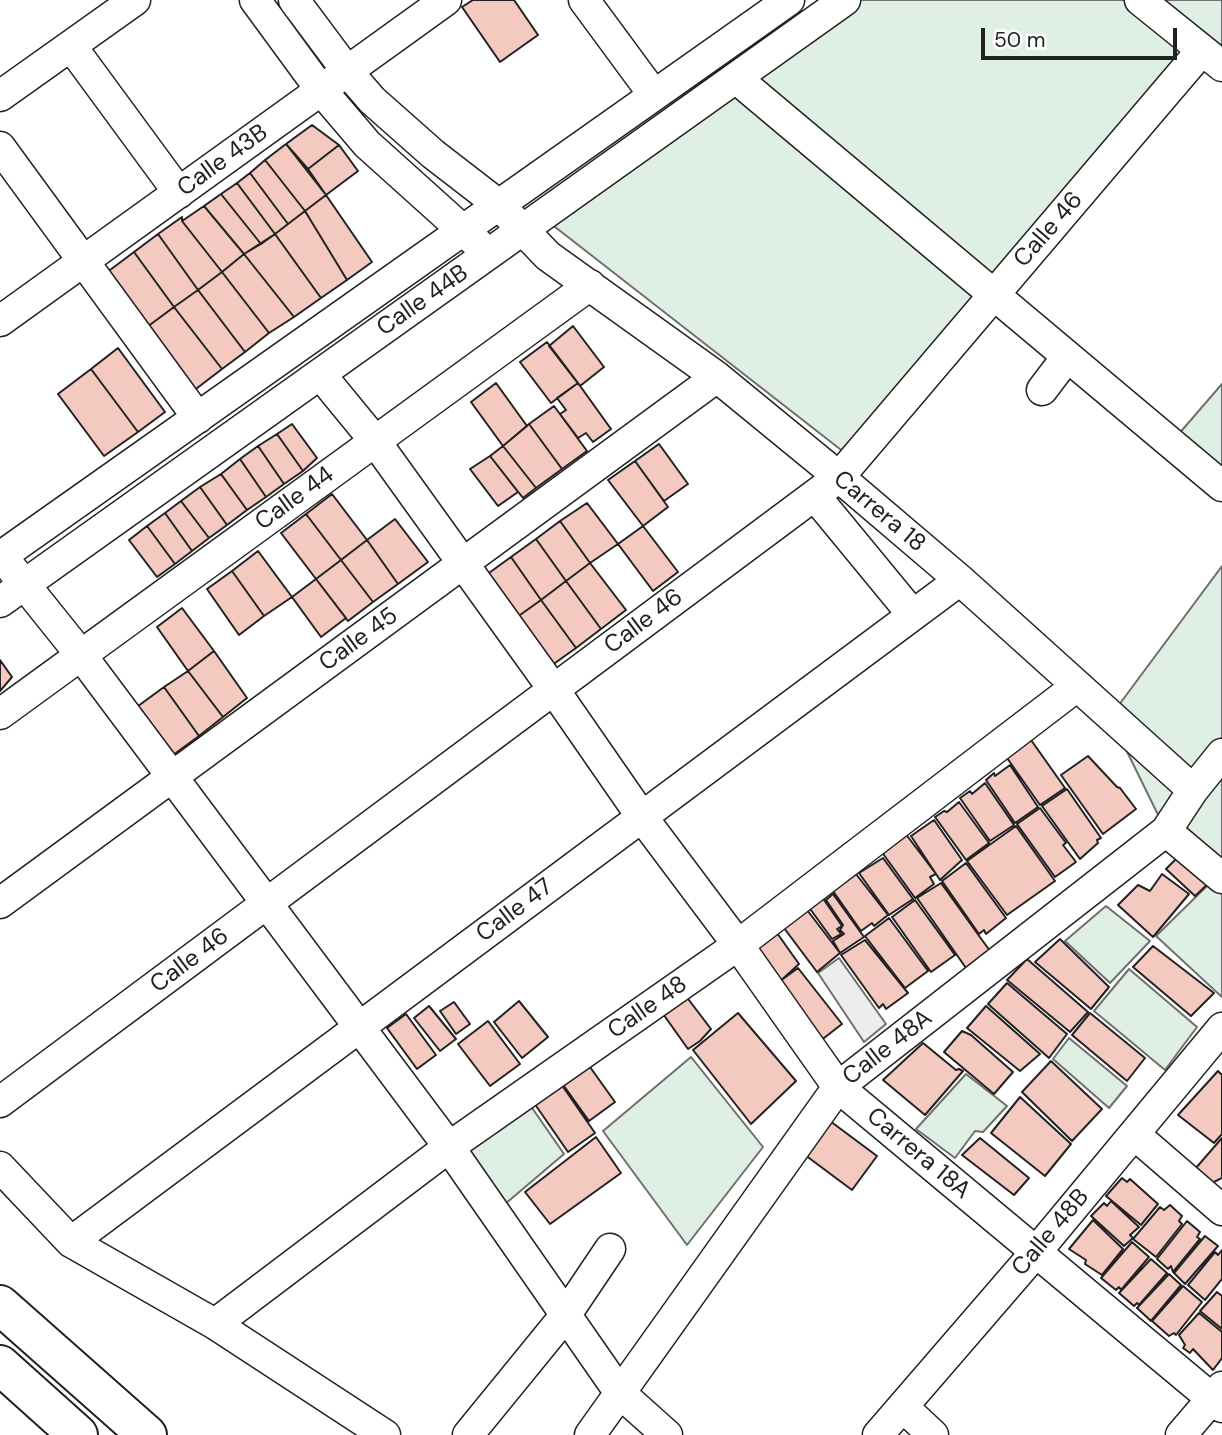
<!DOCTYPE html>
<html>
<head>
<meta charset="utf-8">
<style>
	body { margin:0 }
	#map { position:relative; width:1222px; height:1435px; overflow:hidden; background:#fff; font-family:"DM Sans",sans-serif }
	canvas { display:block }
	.scale { position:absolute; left:981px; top:28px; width:196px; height:32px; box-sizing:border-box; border:4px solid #222; border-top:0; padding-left:9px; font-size:21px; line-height:24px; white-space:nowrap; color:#222; -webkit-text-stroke:5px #fff; paint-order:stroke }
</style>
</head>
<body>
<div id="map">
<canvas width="1222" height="1435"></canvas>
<div class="scale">50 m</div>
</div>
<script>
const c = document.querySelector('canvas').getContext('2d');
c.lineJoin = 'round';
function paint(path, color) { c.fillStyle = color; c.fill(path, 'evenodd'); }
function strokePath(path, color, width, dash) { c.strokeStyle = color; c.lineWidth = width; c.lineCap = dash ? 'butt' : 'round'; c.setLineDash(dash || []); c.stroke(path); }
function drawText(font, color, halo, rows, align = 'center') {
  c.font = font + ' "DM Sans",sans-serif'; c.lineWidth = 5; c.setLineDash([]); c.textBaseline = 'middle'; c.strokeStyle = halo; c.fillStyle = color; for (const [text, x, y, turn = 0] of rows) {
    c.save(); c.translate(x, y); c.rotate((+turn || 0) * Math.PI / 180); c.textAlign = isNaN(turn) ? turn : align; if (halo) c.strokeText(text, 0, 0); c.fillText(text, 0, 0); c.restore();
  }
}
const green = new Path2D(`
	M 837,0 L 1222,0 L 1222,66 L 1174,83 L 854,460 L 541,216 Z
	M 1222,384 L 1222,486 L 1171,443 Z
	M 1222,566 L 1222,878 L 1166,831 L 1110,717 Z
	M 1210,883 L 1222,894 L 1222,997 L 1156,936 Z
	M 1106,906 L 1150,941 L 1110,983 L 1065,941 Z
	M 1129,969 L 1197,1027 L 1165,1070 L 1094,1011 Z
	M 1069,1038 L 1127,1086 L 1109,1108 L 1053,1059 Z
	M 691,1057 L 763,1147 L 687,1245 L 603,1131 Z
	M 966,1074 L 1007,1106 L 983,1132 L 975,1131 L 955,1158 L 916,1129 Z
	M 530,1105 L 564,1154 L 498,1210 L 458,1154 Z`);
paint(green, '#e0efe3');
strokePath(green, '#6f6f6f', 2);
const parking = new Path2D(`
	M 839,958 L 886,1024 L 864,1042 L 818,973 Z`);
paint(parking, '#ededed');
strokePath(parking, '#6f6f6f', 2);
const building = new Path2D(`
	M 473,0 L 514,0 L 538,35 L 500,62 L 462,7 Z
	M 312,125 L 339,145 L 308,169 L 286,144 Z
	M 286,144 L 326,195 L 305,211 L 265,160 Z
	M 339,145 L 358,171 L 326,195 L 308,169 Z
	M 265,160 L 305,211 L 288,224 L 250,173 Z
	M 250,173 L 288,224 L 275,234 L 237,183 Z
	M 237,183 L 275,234 L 261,244 L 221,194 Z
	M 221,194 L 261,244 L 244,254 L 204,206 Z
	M 326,195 L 372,262 L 347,280 L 305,211 Z
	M 204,206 L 244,254 L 222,272 L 182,221 Z
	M 305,211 L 347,280 L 321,298 L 275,234 Z
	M 182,217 L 182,221 L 222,272 L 198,290 L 158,234 Z
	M 158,234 L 198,290 L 174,307 L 134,252 Z
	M 275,234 L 321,298 L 294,317 L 244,254 Z
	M 134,252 L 174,307 L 147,327 L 106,273 Z
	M 244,254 L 294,317 L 269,333 L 222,272 Z
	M 222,272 L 269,333 L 245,352 L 198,290 Z
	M 198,290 L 245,352 L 222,369 L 174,307 Z
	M 174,307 L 222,369 L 192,392 L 147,327 Z
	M 573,326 L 604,367 L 580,386 L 549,346 Z
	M 547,342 L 578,383 L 551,403 L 520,362 Z
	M 118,348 L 165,412 L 138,432 L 91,369 Z
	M 91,369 L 138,432 L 104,456 L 58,394 Z
	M 496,383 L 527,426 L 503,446 L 471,402 Z
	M 578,383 L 611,429 L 593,442 L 586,433 L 578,438 L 560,414 L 566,410 L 557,398 Z
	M 554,406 L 587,451 L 562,469 L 529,424 Z
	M 292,424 L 317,458 L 303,471 L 277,434 Z
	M 529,424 L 562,469 L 536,488 L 503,446 Z
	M 277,434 L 303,471 L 284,484 L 258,446 Z
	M 659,444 L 688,484 L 664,501 L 635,461 Z
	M 258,446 L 284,484 L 266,497 L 240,459 Z
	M 503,446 L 536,488 L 523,498 L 490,456 Z
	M 490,456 L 518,492 L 498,506 L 470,469 Z
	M 240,459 L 266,497 L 247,510 L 221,474 Z
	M 635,461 L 668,507 L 643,526 L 608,480 Z
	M 221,474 L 247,510 L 227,525 L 200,487 Z
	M 200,487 L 227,525 L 209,538 L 181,501 Z
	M 332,494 L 367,540 L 341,560 L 306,514 Z
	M 181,501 L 209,538 L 192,551 L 165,513 Z
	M 587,503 L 618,544 L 590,563 L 560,521 Z
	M 165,513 L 192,551 L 175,564 L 147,526 Z
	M 306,514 L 341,560 L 316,579 L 281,533 Z
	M 395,519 L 428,562 L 398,584 L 367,540 Z
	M 560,521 L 590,563 L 566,581 L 536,539 Z
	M 147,526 L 175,564 L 157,577 L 129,540 Z
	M 643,526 L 678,572 L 653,591 L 618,544 Z
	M 536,539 L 566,581 L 541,600 L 511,557 Z
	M 367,540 L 398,584 L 373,602 L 341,560 Z
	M 258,551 L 292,597 L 264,616 L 232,571 Z
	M 511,557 L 541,600 L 513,620 L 482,578 Z
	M 341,560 L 373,602 L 348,621 L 316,579 Z
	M 590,563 L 626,610 L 601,629 L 566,581 Z
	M 232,571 L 264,616 L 239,635 L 207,589 Z
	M 316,579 L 346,618 L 321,637 L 292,597 Z
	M 566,581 L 601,629 L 576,648 L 541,600 Z
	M 541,600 L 576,648 L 548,668 L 513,620 Z
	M 182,608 L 214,651 L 188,671 L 157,627 Z
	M 214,651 L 247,698 L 223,717 L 188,671 Z
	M 0,660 L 12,677 L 0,691 Z
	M 188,671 L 223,717 L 199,736 L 164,687 Z
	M 164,687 L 199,736 L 169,758 L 134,709 Z
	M 1031,740 L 1065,788 L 1040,805 L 1007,758 Z
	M 1088,756 L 1117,787 L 1120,788 L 1136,809 L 1103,834 L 1061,775 Z
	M 1010,765 L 1038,807 L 1015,823 L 986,780 L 994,773 L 995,776 Z
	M 985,783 L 1014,825 L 990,841 L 960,798 L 970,791 L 972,794 Z
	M 1067,789 L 1101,838 L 1097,840 L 1098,843 L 1080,859 L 1042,806 Z
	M 959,802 L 989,843 L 966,860 L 935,817 L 944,811 L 947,812 Z
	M 1040,808 L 1066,843 L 1063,845 L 1076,862 L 1055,877 L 1017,824 Z
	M 934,820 L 962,860 L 940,880 L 911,836 Z
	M 1016,826 L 1055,881 L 1007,915 L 967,861 Z
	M 905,833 L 936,874 L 930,877 L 934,884 L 915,898 L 881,851 Z
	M 1182,853 L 1211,881 L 1195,896 L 1166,869 Z
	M 883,858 L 913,899 L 889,915 L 859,873 Z
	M 966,863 L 1006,918 L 986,934 L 984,930 L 979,934 L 942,881 Z
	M 856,874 L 888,915 L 874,926 L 872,923 L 861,931 L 833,891 Z
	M 1162,874 L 1189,894 L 1153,937 L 1118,905 L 1138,885 L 1150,891 Z
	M 941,883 L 990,951 L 966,968 L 917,898 Z
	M 833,894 L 864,937 L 840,953 L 833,941 L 844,934 L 840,930 L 843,925 L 826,900 Z
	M 822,897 L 842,926 L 837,929 L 841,934 L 832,939 L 808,906 Z
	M 915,900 L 955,955 L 931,972 L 892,917 Z
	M 804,906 L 840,953 L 817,972 L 781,924 Z
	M 889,918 L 928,971 L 905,988 L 865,936 Z
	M 777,933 L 799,964 L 776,985 L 743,942 Z
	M 1060,939 L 1109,987 L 1091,1009 L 1035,962 Z
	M 865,940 L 908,993 L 886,1009 L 883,1004 L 879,1008 L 841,955 Z
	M 1153,946 L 1214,993 L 1191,1016 L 1133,967 Z
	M 1027,959 L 1088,1012 L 1070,1032 L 1007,980 Z
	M 798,968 L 842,1024 L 815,1045 L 772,987 Z
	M 1007,983 L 1067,1034 L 1049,1058 L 988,1004 Z
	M 679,987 L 711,1029 L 700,1041 L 688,1049 L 656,1004 Z
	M 519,1001 L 548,1037 L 522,1058 L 494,1022 Z
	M 454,1002 L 470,1024 L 456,1034 L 440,1011 Z
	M 429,1006 L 456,1039 L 440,1051 L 414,1018 Z
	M 986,1006 L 1040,1054 L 1020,1071 L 967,1028 Z
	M 738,1013 L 796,1081 L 751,1124 L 693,1050 Z
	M 1090,1013 L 1145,1058 L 1127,1081 L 1072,1035 Z
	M 406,1014 L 436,1055 L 417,1069 L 387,1028 Z
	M 488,1021 L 520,1064 L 490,1086 L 458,1044 Z
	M 962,1031 L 971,1035 L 1013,1072 L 994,1094 L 944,1052 Z
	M 923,1043 L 956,1070 L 959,1069 L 963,1071 L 925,1115 L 883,1080 Z
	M 585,1060 L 615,1102 L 589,1121 L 559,1079 Z
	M 1051,1061 L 1102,1109 L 1072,1141 L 1022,1092 Z
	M 1218,1071 L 1222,1075 L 1222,1134 L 1214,1143 L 1178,1115 Z
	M 559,1081 L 595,1133 L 568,1152 L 532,1100 Z
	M 1020,1097 L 1071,1144 L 1045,1176 L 991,1133 Z
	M 826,1118 L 877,1156 L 852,1190 L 801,1152 Z
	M 596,1137 L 621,1173 L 550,1224 L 525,1192 Z
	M 980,1138 L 1029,1178 L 1014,1195 L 962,1155 Z
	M 1222,1138 L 1222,1178 L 1210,1184 L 1189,1176 Z
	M 1122,1178 L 1127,1182 L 1130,1179 L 1158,1204 L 1141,1225 L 1106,1196 Z
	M 1111,1201 L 1139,1227 L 1130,1235 L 1133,1238 L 1124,1246 L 1091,1216 L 1104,1203 L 1107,1206 Z
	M 1170,1205 L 1182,1216 L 1179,1221 L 1182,1224 L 1156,1257 L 1133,1239 L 1160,1207 L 1164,1210 Z
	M 1093,1220 L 1123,1249 L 1102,1275 L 1085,1264 L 1086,1260 L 1069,1249 Z
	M 1187,1221 L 1200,1232 L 1197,1237 L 1200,1239 L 1173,1272 L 1171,1266 L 1168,1269 L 1157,1259 Z
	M 1205,1236 L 1218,1246 L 1185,1284 L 1174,1273 Z
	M 1132,1242 L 1149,1257 L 1121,1290 L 1119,1287 L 1116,1290 L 1101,1278 Z
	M 1222,1250 L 1222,1279 L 1205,1300 L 1188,1285 L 1215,1252 L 1218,1255 Z
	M 1151,1259 L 1167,1273 L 1139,1305 L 1137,1303 L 1134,1306 L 1119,1293 Z
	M 1169,1274 L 1181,1285 L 1151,1321 L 1137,1308 Z
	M 1183,1286 L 1202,1302 L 1176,1335 L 1174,1333 L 1169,1336 L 1152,1321 Z
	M 1217,1292 L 1222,1296 L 1222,1329 L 1200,1311 Z
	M 1199,1313 L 1222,1332 L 1222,1358 L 1213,1370 L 1193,1349 L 1190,1353 L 1183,1348 L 1185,1345 L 1179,1335 Z`);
paint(building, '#f3c9c0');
strokePath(building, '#222', 2);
const minor = new Path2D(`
	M 255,0 L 321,90 L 367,144 L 477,243
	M 294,0 L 347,71 L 372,100 L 433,154 L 499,205 L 548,256 L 717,377 L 839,477 L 960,580 L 1193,790
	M 584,0 L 654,95
	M 1140,0 L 1222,66
	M 71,46 L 179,193
	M 737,79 L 1222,486
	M 0,96 L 135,0
	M 0,147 L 198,418
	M 0,321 L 446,0
	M 320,374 L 375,441 L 554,690 L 642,817 L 738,945 L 838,1087 L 1222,1407
	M 1042,390 L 1067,357
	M 815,496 L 913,615
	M 0,554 L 81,655 L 449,1147 L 620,1393 L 667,1435
	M 0,557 L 789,0
	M 0,602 L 845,0
	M 0,714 L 590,285
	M 1166,831 L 1222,878
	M 0,903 L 717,377
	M 0,1102 L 839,477 L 1202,50
	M 1134,1134 L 1222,1210
	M 0,1167 L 71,1242 L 215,1324 L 385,1435
	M 71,1242 L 960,580
	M 215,1324 L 449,1147 L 738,945 L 1077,686
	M 903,1407 L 933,1435
	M 468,1435 L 565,1316 L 610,1249
	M 590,1435 L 838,1087 L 1166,831 L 1193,790 L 1222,754
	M 878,1435 L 1036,1252 L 1222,1028
	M 1181,1435 L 1222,1387`);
const highway = new Path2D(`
	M 0,1305 L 147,1435
	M 0,1365 L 78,1435`);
strokePath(minor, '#222', 33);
strokePath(highway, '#222', 42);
strokePath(minor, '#fff', 30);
strokePath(highway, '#fff', 38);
drawText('24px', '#222', '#fff', [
	["Calle 43B",223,161,-36],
	["Calle 46",1049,230,-49],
	["Calle 44B",423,301,-35],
	["Calle 44",295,499,-36],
	["Carrera 18",879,512,40],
	["Calle 46",644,622,-37],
	["Calle 45",359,640,-36],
	["Calle 47",515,911,-37],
	["Calle 46",190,961,-37],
	["Calle 48",648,1008,-35],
	["Calle 48A",888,1048,-38],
	["Carrera 18A",918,1154,40],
	["Calle 48B",1051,1233,-50]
]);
</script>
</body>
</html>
